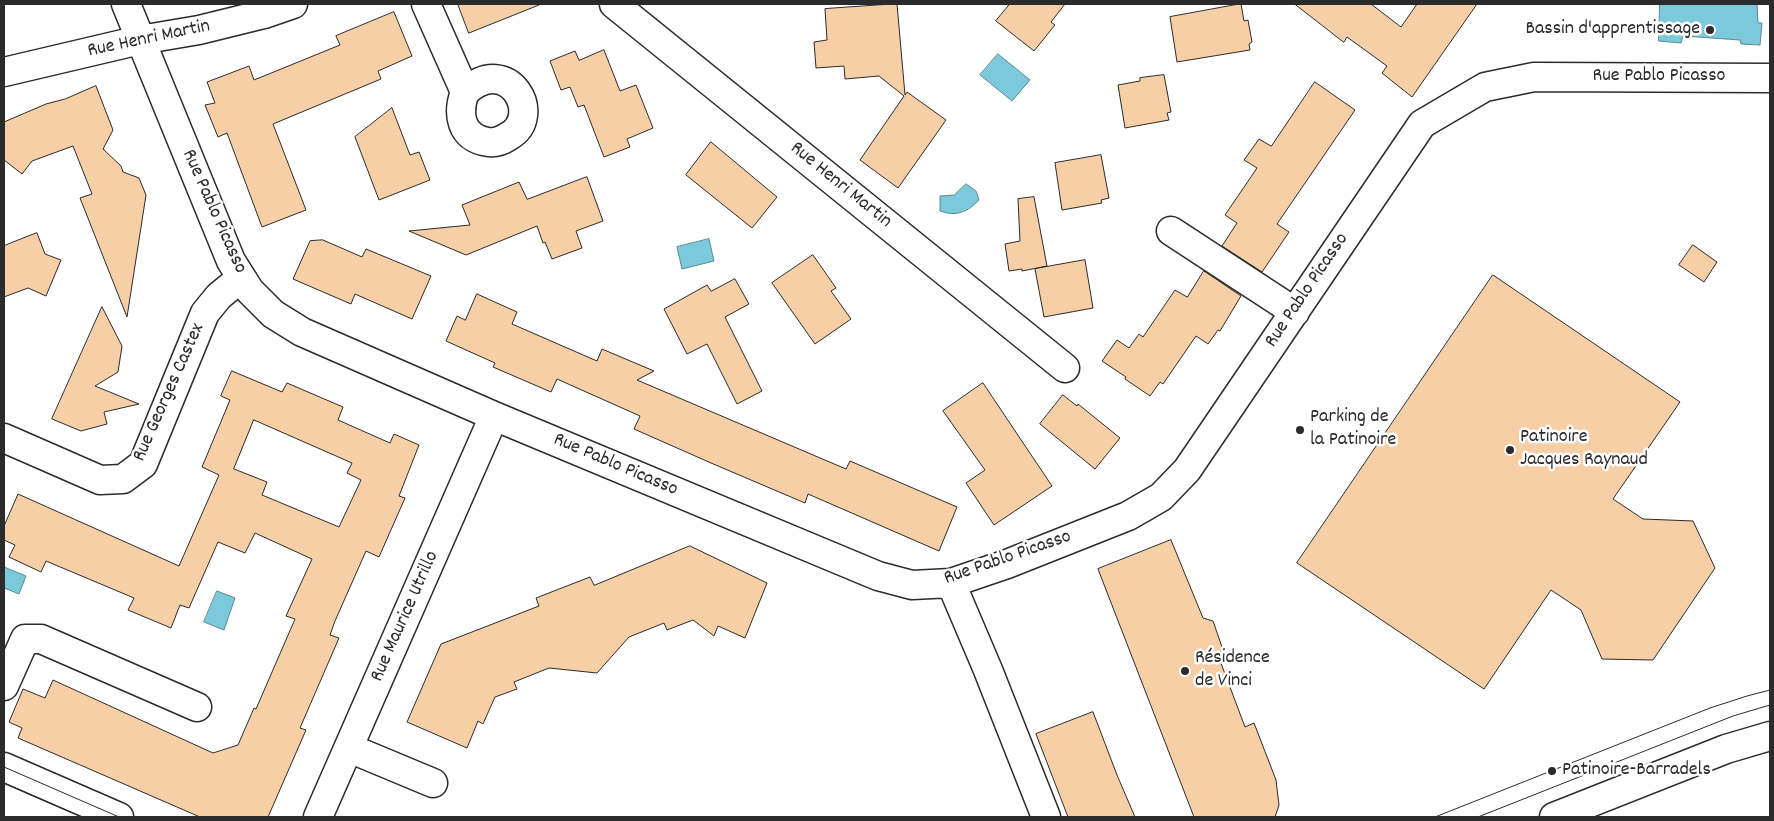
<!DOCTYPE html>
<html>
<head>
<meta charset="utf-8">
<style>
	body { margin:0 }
	#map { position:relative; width:1774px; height:821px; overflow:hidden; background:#fff; font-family:Dekko,sans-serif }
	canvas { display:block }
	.frame { position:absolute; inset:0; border:5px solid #2b2b2b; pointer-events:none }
</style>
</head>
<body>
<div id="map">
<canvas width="1774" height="821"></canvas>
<div class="frame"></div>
</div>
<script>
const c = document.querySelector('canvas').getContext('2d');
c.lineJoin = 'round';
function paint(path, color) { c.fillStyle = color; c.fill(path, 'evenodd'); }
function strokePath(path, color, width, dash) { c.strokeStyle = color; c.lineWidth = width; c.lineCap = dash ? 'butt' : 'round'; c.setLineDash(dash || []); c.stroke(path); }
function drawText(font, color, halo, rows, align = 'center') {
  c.font = font + ' Dekko,sans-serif'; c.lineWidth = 5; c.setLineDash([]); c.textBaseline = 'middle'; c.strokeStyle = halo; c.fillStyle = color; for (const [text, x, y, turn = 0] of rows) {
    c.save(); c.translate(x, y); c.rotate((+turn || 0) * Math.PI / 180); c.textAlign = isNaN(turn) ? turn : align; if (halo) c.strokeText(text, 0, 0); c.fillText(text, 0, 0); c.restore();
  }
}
const water = new Path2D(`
	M 1660,4 L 1757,4 L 1758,23 L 1762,23 L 1760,45 L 1741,44 L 1740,40 L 1683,36 L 1681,43 L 1659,41 Z
	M 998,54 L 1030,80 L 1012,101 L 980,75 Z
	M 966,184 L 976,191 L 979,200 C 968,212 956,217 940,211 L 940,196 L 954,195 Z
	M 709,239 L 714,261 L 682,269 L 677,247 Z
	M 4,567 L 26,576 L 19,594 L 4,588 Z
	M 217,591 L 235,598 L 224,630 L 204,622 Z`);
paint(water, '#7bc9da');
strokePath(water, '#5b8a94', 1);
const building = new Path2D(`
	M 458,4 L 538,4 L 539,5 L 469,33 Z
	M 897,4 L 905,95 L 907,92 L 946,120 L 898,188 L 860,160 L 904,96 L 879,76 L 845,79 L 844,66 L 816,68 L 814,42 L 827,40 L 825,9 Z
	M 1010,4 L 1065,4 L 1051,22 L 1055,25 L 1034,51 L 996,21 Z
	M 1241,4 L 1244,21 L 1248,20 L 1252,42 L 1249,44 L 1250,50 L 1177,62 L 1170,17 Z
	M 1295,4 L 1371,4 L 1401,27 L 1417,4 L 1477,4 L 1412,97 L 1382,73 L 1387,66 L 1347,37 L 1344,42 Z
	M 394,12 L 412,56 L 378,71 L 381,79 L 273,124 L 306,210 L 262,227 L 227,133 L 218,137 L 205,105 L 215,103 L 207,82 L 249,66 L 254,80 L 340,45 L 336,36 Z
	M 604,50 L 620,91 L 636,85 L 653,128 L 627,139 L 630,147 L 604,157 L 584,105 L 578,107 L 570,87 L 561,90 L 550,61 L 575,51 L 579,60 Z
	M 1164,75 L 1171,112 L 1167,113 L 1169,120 L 1125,128 L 1118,85 L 1140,81 L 1140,78 Z
	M 1315,82 L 1355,110 L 1277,224 L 1289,232 L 1262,272 L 1222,246 L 1237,223 L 1225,215 L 1257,168 L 1244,160 L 1259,139 L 1271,146 Z
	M 96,86 L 113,130 L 103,149 L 121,166 L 123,172 L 139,178 L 146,195 L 127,317 L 80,198 L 92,194 L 73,146 L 32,161 L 22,174 L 4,160 L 4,122 L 46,104 L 65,99 Z
	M 392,108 L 410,155 L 419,152 L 430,180 L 379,200 L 355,137 Z
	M 711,142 L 777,197 L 752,228 L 686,175 Z
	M 1101,155 L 1109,198 L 1101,200 L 1102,203 L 1062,210 L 1055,163 Z
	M 587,177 L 603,221 L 576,231 L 582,248 L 552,259 L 545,242 L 543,243 L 537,226 L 466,255 L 409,231 L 470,225 L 462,205 L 519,182 L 527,199 Z
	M 1034,197 L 1047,266 L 1022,271 L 1022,269 L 1009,271 L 1005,244 L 1020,241 L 1018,199 Z
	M 37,233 L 45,254 L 61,260 L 46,296 L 28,288 L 4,297 L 4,246 Z
	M 323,240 L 362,257 L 366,249 L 431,276 L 412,319 L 355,294 L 351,304 L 293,279 L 310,241 Z
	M 1693,245 L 1717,262 L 1704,282 L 1679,265 Z
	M 813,255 L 836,288 L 831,291 L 851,319 L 815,344 L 772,283 Z
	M 1085,260 L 1093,308 L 1044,317 L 1035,269 Z
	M 1204,271 L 1241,296 L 1220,331 L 1218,330 L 1208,344 L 1196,336 L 1163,384 L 1160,382 L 1150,396 L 1125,379 L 1126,377 L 1102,361 L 1117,340 L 1129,348 L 1139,334 L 1143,337 L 1175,290 L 1187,297 Z
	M 1493,275 L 1680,402 L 1613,499 L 1643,519 L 1693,521 L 1715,568 L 1653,660 L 1602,659 L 1581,610 L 1551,590 L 1484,689 L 1297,563 Z
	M 735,279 L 749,304 L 725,317 L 762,391 L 737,404 L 707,344 L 687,354 L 664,309 L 707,285 L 711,291 Z
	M 477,294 L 517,312 L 512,324 L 597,361 L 602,349 L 654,371 L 637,380 L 846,469 L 850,461 L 957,507 L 939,551 L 808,494 L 805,503 L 711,463 L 634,429 L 640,416 L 557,379 L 551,392 L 493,367 L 495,363 L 446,341 L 457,316 L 465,320 Z
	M 102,307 L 122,346 L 118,372 L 95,386 L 139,404 L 104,412 L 107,424 L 81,431 L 52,419 Z
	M 232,371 L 282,392 L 287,383 L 343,407 L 338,420 L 390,443 L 394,434 L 419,445 L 399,496 L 405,498 L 379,557 L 366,551 L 335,621 L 330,635 L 339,638 L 300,728 L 306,730 L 268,817 L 200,817 L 18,738 L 22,728 L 9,722 L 23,689 L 45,698 L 53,680 L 213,753 L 238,745 L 254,708 L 256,709 L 295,619 L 286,616 L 312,559 L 255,533 L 245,553 L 218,542 L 189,608 L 180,605 L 171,628 L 128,610 L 134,598 L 46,561 L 41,572 L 9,557 L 15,545 L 4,540 L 4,526 L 18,494 L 179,566 L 219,475 L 202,467 L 230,400 L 221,396 ZM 254,420 L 352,463 L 347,473 L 361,480 L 339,527 L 262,495 L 267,482 L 234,469 Z
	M 983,383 L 1052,486 L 994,525 L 966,483 L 985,470 L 943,411 Z
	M 1063,395 L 1077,406 L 1078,404 L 1120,438 L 1095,469 L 1040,424 Z
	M 1171,540 L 1203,618 L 1213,621 L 1222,647 L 1219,658 L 1245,727 L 1254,723 L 1276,780 L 1279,805 L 1275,817 L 1194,817 L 1098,569 Z
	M 690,546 L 767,583 L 745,638 L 718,626 L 714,636 L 693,620 L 667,630 L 664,623 L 629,637 L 597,673 L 549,668 L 514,682 L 517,689 L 495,697 L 483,724 L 478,721 L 467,748 L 407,722 L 441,644 L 539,606 L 536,598 L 590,577 L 594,585 Z
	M 1093,712 L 1117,775 L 1135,817 L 1068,817 L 1036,734 Z`);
paint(building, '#f6cfa6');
strokePath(building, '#2b2b2b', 1);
const minor = new Path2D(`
	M 126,4 L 231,261 L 250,291 L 273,314 L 302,332 L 494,416 L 878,576 L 912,585 L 951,583 L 1007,564 L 1128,516 L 1161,497 L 1187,470 L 1422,124 L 1485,87 L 1534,77 L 1770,78
	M 426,4 L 465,92 C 457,113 460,138 488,142 C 495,143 503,140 509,136 C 544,116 509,52 465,92
	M 614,4 L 1065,368
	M 4,72 L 140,40 L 199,30 L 264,14 L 293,4
	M 1171,231 L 1295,312
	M 4,438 L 100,480 L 123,479 L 143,464 L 205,313 L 219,296 L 241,278
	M 951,583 L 988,670 L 1046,817
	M 4,686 L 25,639 L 41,639 L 197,707
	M 349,748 L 433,783
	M 4,767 L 119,817
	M 318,817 L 494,416
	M 1554,817 L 1726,749 L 1770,736`);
strokePath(minor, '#2b2b2b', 31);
strokePath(minor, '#fff', 28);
strokePath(new Path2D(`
	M 4,767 L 119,817
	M 4,783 L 82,817
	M 1435,817 L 1710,708 L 1747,696 L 1770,690
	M 1478,817 L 1733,716 L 1770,705`), '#2b2b2b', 1);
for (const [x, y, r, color] of [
	[1710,30,5,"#2b2b2b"],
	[1300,430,5,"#2b2b2b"],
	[1510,450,5,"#2b2b2b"],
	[1185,671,5,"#2b2b2b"],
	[1552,771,5,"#2b2b2b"]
]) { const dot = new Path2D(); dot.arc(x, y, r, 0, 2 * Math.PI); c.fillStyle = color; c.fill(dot); strokePath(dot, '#fff', 2); }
drawText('20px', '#2b2b2b', '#fff', [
	["Bassin d'apprentissage",1700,30,"right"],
	["Parking de",1310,418],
	["la Patinoire",1310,441],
	["Patinoire",1520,438],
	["Jacques Raynaud",1520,461],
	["Résidence",1195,659],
	["de Vinci",1195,682],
	["Patinoire-Barradels",1562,771]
], 'left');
drawText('20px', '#2b2b2b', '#fff', [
	["Rue Henri Martin",149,40,-12],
	["Rue Pablo Picasso",1659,77],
	["Rue Henri Martin",840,186,39],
	["Rue Pablo Picasso",213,212,66],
	["Rue Pablo Picasso",1308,291,-56],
	["Rue Georges Castex",170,393,-66],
	["Rue Pablo Picasso",615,466,23],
	["Rue Pablo Picasso",1008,559,-19],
	["Rue Maurice Utrillo",406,617,-66]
]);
</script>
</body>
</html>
